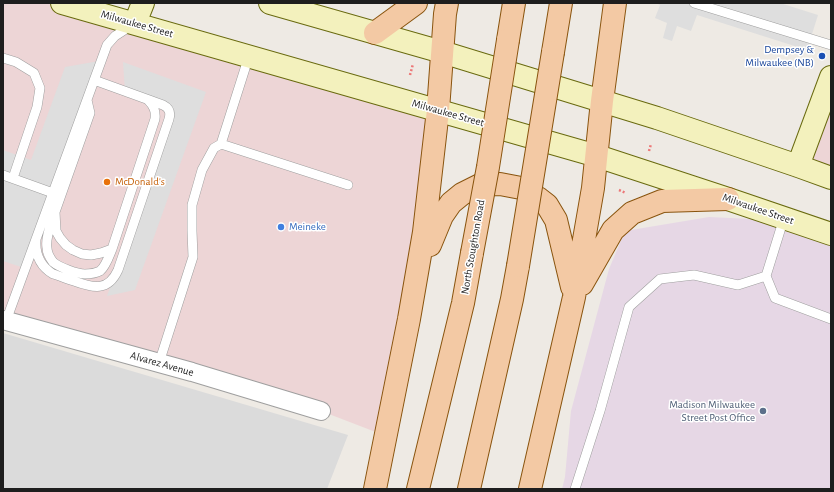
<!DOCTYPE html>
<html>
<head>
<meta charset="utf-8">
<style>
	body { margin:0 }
	#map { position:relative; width:834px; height:492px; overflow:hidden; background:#eeeae4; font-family:"Alegreya Sans",sans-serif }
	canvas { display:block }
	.frame { position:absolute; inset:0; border:4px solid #1e1e1e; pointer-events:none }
</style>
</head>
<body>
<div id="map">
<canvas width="834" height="492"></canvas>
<div class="frame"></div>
</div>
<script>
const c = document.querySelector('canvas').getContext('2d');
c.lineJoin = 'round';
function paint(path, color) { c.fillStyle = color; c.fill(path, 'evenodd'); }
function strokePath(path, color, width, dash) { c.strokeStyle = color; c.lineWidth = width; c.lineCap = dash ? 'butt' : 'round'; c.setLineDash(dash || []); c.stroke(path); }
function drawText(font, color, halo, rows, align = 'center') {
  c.font = font + ' "Alegreya Sans",sans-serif'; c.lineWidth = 3; c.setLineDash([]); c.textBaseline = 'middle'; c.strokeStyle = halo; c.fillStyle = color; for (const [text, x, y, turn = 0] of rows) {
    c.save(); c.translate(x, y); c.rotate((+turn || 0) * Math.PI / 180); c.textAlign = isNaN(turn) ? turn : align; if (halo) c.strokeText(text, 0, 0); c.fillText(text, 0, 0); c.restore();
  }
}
paint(new Path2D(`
	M 3,333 L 348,435 L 327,489 L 3,489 Z`), '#dbdbdb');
paint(new Path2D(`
	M 3,3 L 62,3 L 438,110 L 386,436 L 321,411 L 3,320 Z
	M 831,80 L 831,178 L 798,166 Z`), '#edd5d6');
paint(new Path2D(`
	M 709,217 L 793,221 L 831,234 L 831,489 L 562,489 L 565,477 L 571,411 L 609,269 L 625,231 Z`), '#e6d7e5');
paint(new Path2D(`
	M 656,3 L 780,3 L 818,15 L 807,50 L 697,15 L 691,31 L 677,26 L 672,41 L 663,38 L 667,23 L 655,18 L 660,5 Z
	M 99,61 L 24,268 L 3,261 L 3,150 L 31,160 L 65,67 Z
	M 123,62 L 206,92 L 135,290 L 107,296 L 174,110 L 125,92 Z`), '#dedede');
const lane = new Path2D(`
	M 694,3 L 831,45
	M 3,58 L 16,62 L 34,73 L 40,88 L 37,107 L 13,178
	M 87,100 L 90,113 L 55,212 L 56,231 L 60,238 L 66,245 L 73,250 L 82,254 L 91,255 L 101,253 L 112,249
	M 221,144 L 348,185
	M 3,175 L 53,193
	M 55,212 C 52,222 45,237 47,248 C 47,253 50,258 53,262 C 59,267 77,274 85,274 C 90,274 96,273 100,271 C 106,266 109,256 112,249 L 155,119 C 156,111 154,106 148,100
	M 36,240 C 35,255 40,266 53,274 C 60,276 67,279 74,281 C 93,288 108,292 118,270 L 169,119 C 171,112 169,108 163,105 L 94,80
	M 766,276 L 775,298 L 831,319
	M 6,321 L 107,45 L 115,36 L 132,25
	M 159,363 L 193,257 L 192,231 L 192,205 L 202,170 L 214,148 L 221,144 L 249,56
	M 575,489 L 600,411 L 629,307 L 660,279 L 694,275 L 738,285 L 766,276 L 784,218`);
const street = new Path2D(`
	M 3,320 L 192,372 L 321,411`);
const secondary = new Path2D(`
	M 62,3 L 597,156 L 728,199 L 831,234
	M 270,3 L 442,52 L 657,118 L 798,166 L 831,178
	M 135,23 L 143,3
	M 798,166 L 831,77`);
const primary = new Path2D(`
	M 375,33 L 416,3
	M 508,40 L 514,3
	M 553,52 L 561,3
	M 430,245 L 442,216 L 451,203 L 462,194 L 480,185 L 500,184 L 521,188 L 538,198 L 547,205 L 556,220 L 572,287
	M 582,284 L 613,230 L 632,213 L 662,201 L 728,199
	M 375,489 L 409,319 L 424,232 L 438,110 L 445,14 L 447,3
	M 418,489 L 463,303 L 472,253
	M 469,489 L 512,299 L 518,266
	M 530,489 L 574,297 L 593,188 L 602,101 L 615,3`);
strokePath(lane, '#9f9f9f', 10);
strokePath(street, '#9f9f9f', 20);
strokePath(secondary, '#696a0f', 24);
strokePath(primary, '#89540e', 24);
strokePath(new Path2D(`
	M 410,75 L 413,64
	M 649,151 L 651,144
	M 619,190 L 626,193`), '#ec7777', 2.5, [2, 2]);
strokePath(lane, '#fff', 9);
strokePath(street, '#fff', 18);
strokePath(secondary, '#f3f1bd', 22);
strokePath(primary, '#f3c9a4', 22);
const primaryBridge = new Path2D(`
	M 472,253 L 488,167 L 508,40
	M 518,266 L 553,52`);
strokePath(primaryBridge, '#89540e', 24, []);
strokePath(primaryBridge, '#f3c9a4', 22);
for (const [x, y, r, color] of [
	[822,56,4,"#1a4fb4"],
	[107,182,4,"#e8710a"],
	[281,227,4,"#3f7fe0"],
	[763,411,4,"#5c6f8a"]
]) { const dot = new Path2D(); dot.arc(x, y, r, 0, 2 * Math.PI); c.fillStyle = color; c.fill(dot); strokePath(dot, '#fff', 1.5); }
drawText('11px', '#1e1e1e', '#fff', [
	["Milwaukee Street",137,24,16],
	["Milwaukee Street",448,113,16],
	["Milwaukee Street",758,209,19],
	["North Stoughton Road",473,247,-80],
	["Alvarez Avenue",162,364,16]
]);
drawText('11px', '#164399', '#fff', [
	["Dempsey &",814,50],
	["Milwaukee (NB)",814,63]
], 'right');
drawText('11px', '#c56008', '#fff', [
	["McDonald's",115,182]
], 'left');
drawText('11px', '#366cbe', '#fff', [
	["Meineke",289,227]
], 'left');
drawText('11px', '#4e5e75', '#fff', [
	["Madison Milwaukee",755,405],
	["Street Post Office",755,418]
], 'right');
</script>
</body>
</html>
